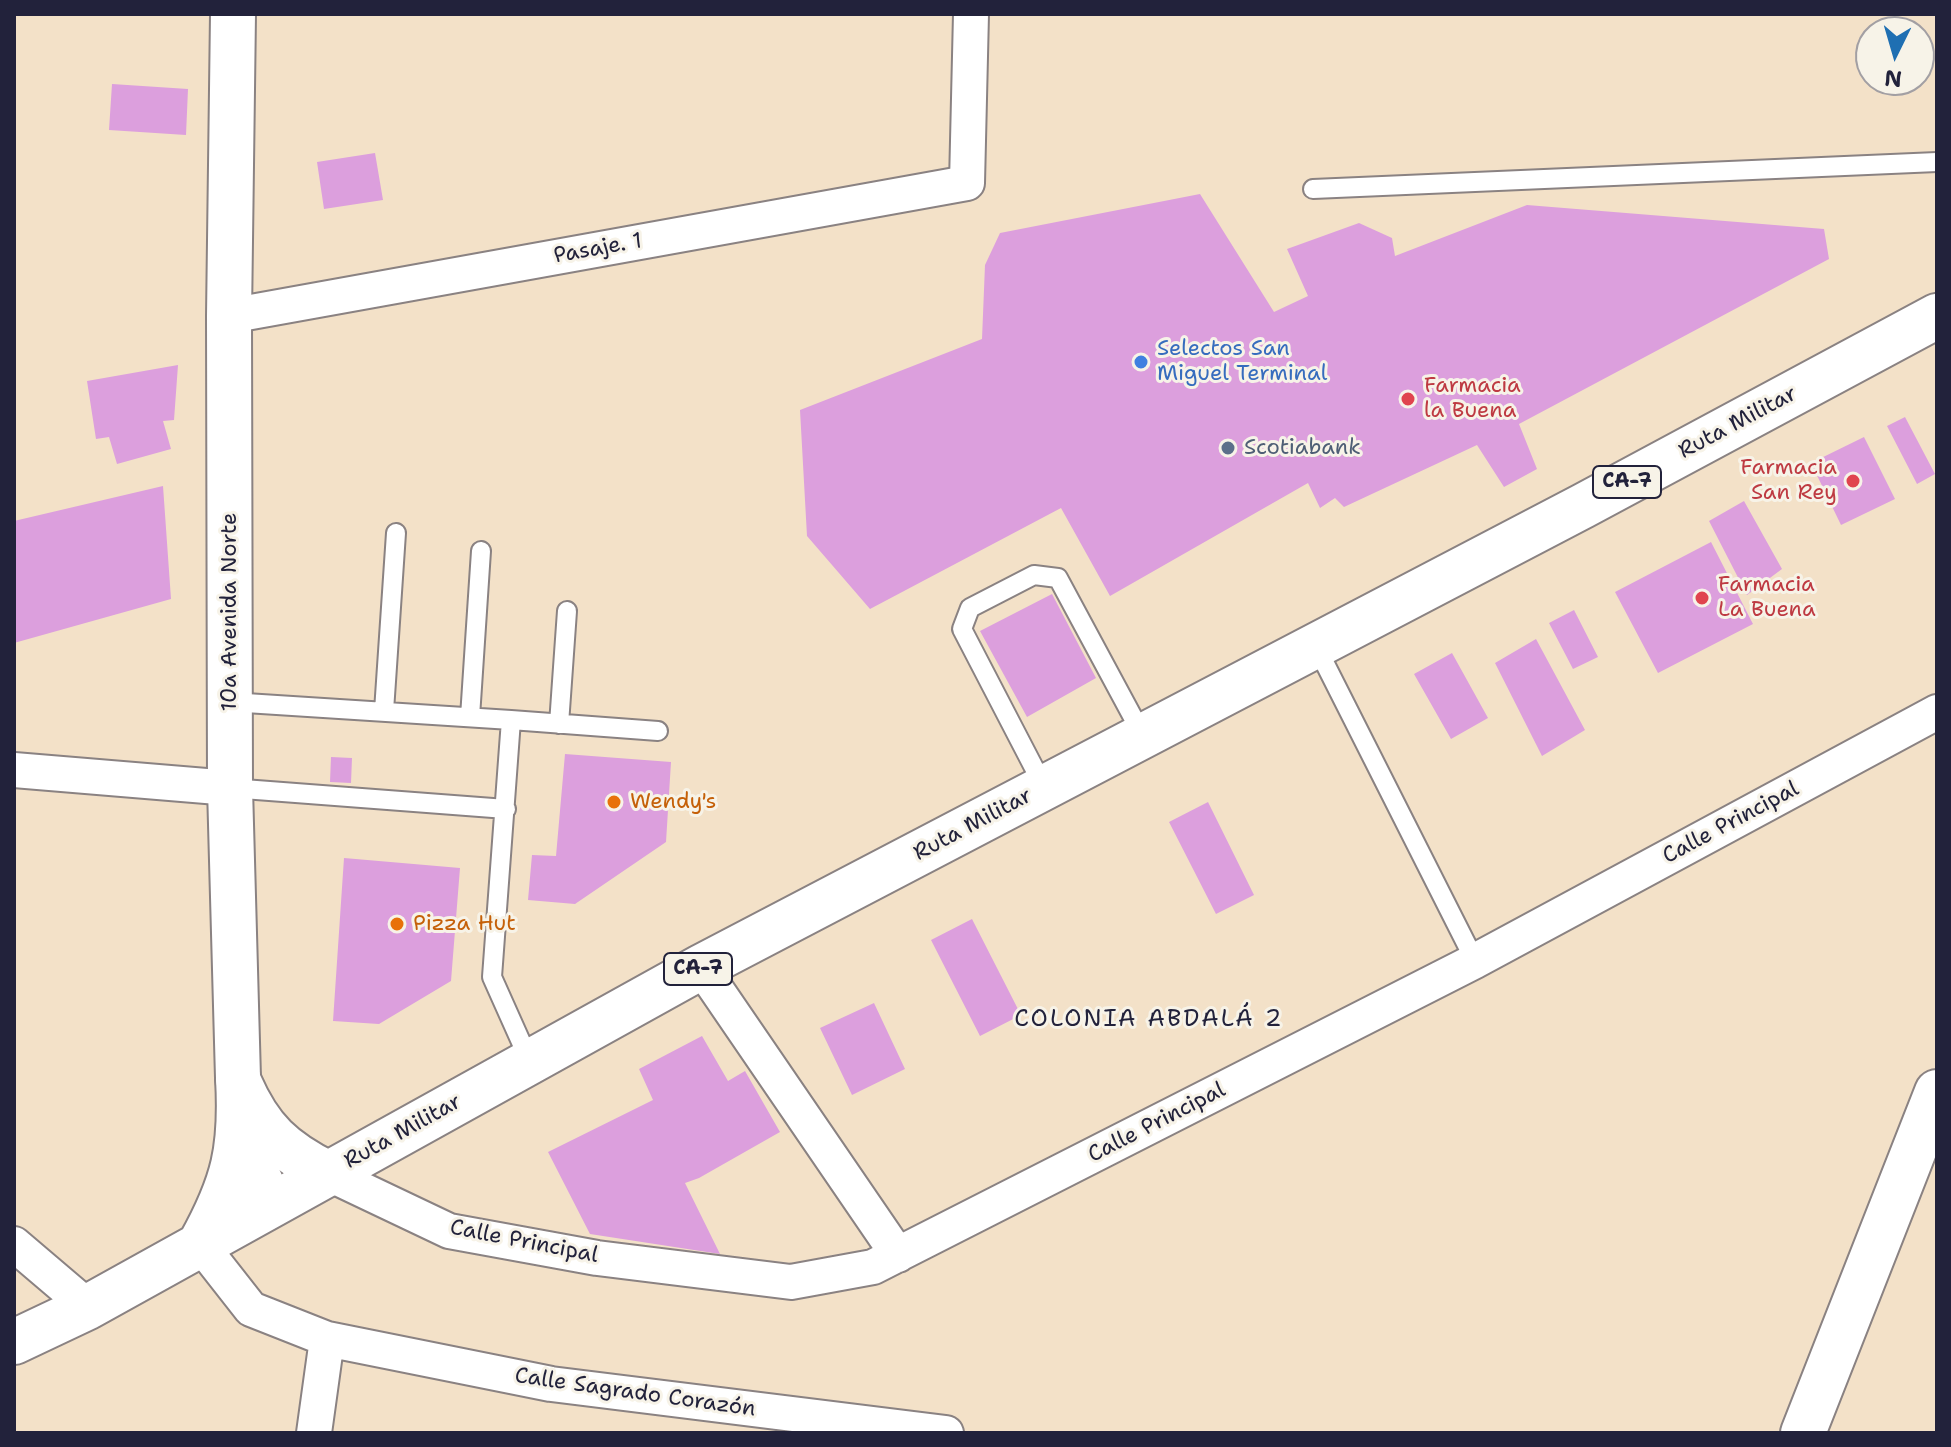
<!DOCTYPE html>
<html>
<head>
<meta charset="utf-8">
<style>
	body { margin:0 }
	#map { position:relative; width:1951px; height:1447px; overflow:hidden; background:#f3e1c8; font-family:"Shantell Sans",sans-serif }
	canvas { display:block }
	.frame { position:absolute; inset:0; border:16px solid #22223b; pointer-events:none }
	.north { position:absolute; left:1855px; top:16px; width:80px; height:80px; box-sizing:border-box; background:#f7f3e8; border:2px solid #a29fa3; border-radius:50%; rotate:185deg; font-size:22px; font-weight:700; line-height:32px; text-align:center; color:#22223b }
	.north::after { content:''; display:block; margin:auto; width:28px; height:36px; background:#1f6fb2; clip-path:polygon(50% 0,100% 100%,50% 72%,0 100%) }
</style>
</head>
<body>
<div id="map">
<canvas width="1951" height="1447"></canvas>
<div class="frame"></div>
<div class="north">N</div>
</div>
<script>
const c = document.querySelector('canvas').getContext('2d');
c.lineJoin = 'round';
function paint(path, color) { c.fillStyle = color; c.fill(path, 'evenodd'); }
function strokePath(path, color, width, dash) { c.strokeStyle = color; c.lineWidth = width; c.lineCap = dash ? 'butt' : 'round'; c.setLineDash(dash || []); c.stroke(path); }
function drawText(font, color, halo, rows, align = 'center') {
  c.font = font + ' "Shantell Sans",sans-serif'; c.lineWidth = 6; c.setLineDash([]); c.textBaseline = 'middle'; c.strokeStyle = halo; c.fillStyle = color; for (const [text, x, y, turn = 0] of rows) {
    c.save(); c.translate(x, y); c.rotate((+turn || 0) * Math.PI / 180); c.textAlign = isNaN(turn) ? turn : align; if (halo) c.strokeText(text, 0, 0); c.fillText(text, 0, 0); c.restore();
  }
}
paint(new Path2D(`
	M 112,84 L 188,89 L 186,135 L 109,130 Z
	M 375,153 L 383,200 L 324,209 L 317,162 Z
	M 1200,194 L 1274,312 L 1308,296 L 1287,249 L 1359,223 L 1392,238 L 1395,256 L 1527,205 L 1824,229 L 1829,259 L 1519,424 L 1537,469 L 1504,487 L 1477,445 L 1344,507 L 1335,498 L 1320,508 L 1308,483 L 1110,596 L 1061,508 L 870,609 L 807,536 L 800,410 L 982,339 L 985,265 L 1000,233 Z
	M 178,365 L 174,420 L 163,421 L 171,449 L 117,464 L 109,437 L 96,439 L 87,381 Z
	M 1905,417 L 1935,474 L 1917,484 L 1887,426 Z
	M 1864,437 L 1895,499 L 1841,525 L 1811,463 Z
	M 163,486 L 171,599 L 14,643 L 14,521 Z
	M 1744,501 L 1782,569 L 1747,595 L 1709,521 Z
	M 1711,542 L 1753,624 L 1658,673 L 1615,592 Z
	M 1052,594 L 1096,678 L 1027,717 L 980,631 Z
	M 1574,610 L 1598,657 L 1573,669 L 1549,623 Z
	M 1536,639 L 1585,730 L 1542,756 L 1495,663 Z
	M 1452,653 L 1488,718 L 1451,739 L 1414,674 Z
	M 565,754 L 671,762 L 666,842 L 575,904 L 528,900 L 532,855 L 556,856 Z
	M 331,757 L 352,758 L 351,783 L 330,782 Z
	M 1208,802 L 1254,895 L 1216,914 L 1169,822 Z
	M 344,858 L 460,868 L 451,981 L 379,1024 L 333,1021 Z
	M 972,919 L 1021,1015 L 980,1036 L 931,940 Z
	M 874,1003 L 905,1069 L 852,1095 L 820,1028 Z
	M 702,1036 L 728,1081 L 745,1071 L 780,1132 L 699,1178 L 685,1183 L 720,1254 L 590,1234 L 548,1152 L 653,1100 L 639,1069 Z`), '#dc9fdd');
const service = new Path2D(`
	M 1313,189 L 1937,162
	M 1316,646 L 1475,961
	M 230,702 L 511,720 L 492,977 L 530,1062
	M 384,711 L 396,533
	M 470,717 L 481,551
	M 511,720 L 658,731
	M 559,724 L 567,611
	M 1044,787 L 962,629 L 970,608 L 1034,575 L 1058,578 L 1143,736
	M 230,788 L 506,809`);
const minor = new Path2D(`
	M 229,316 L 967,183 L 971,14
	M 14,770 L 230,788
	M 701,967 L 898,1255
	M 327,1173 L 449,1231 L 597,1258 L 791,1282 L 873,1267 L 1475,961 L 1937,712
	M 14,1244 L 88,1307
	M 200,1244 L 251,1309 L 327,1339 L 551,1384 L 946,1433
	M 314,1433 L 327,1339`);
const tertiary = new Path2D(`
	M 233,14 L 229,316 L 230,788 L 238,1078 L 253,1165 L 271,1204
	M 1803,1433 L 1937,1092`);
const primary = new Path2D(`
	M 240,1084 C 260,1130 283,1151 327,1173
	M 200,1244 C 234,1183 242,1148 238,1078
	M 14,1342 L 88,1307 L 701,967 L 1583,506 L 1937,316`);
strokePath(service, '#8a8282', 22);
strokePath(minor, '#8a8282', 38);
strokePath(tertiary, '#8a8282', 48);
strokePath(primary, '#8a8282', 48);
strokePath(service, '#fff', 18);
strokePath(minor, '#fff', 34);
strokePath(tertiary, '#fff', 44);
strokePath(primary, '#fff', 44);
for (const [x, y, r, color] of [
	[1141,362,8,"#3f7fe0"],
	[1408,399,8,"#e0444e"],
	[1228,448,8,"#5c6f8a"],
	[1853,481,8,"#e0444e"],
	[1702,598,8,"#e0444e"],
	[614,802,8,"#e8710a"],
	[397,924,8,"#e8710a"]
]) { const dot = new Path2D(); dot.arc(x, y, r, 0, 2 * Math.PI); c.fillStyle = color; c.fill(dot); strokePath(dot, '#f7f3e8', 3); }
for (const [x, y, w] of [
	[1627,482,68],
	[698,969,68]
]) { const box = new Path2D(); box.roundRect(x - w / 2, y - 16, w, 32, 6); c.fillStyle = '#f7f3e8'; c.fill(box); strokePath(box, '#22223b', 2); }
drawText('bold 20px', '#22223b', null, [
	["CA-7",1627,482],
	["CA-7",698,969]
]);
drawText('22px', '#22223b', '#f7f3e8', [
	["Pasaje. 1",598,249,-10],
	["Ruta Militar",1738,423,-28],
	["10a Avenida Norte",230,612,-90],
	["Calle Principal",1731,823,-28],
	["Ruta Militar",973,825,-28],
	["Calle Principal",1157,1123,-27],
	["Ruta Militar",403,1132,-29],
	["Calle Principal",524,1242,11],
	["Calle Sagrado Corazón",635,1393,8]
]);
drawText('22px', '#366cbe', '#f7f3e8', [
	["Selectos San",1157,349],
	["Miguel Terminal",1157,374]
], 'left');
drawText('22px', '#be3a42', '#f7f3e8', [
	["Farmacia",1424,386],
	["la Buena",1424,411],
	["Farmacia",1837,468,"right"],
	["San Rey",1837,493,"right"],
	["Farmacia",1718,585],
	["La Buena",1718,610]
], 'left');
drawText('22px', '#4e5e75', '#f7f3e8', [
	["Scotiabank",1244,448]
], 'left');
drawText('22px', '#c56008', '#f7f3e8', [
	["Wendy's",630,802],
	["Pizza Hut",413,924]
], 'left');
c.letterSpacing = '2px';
drawText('24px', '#22223b', '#f7f3e8', [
	["COLONIA ABDALÁ 2",1149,1020]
]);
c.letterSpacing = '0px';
</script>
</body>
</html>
